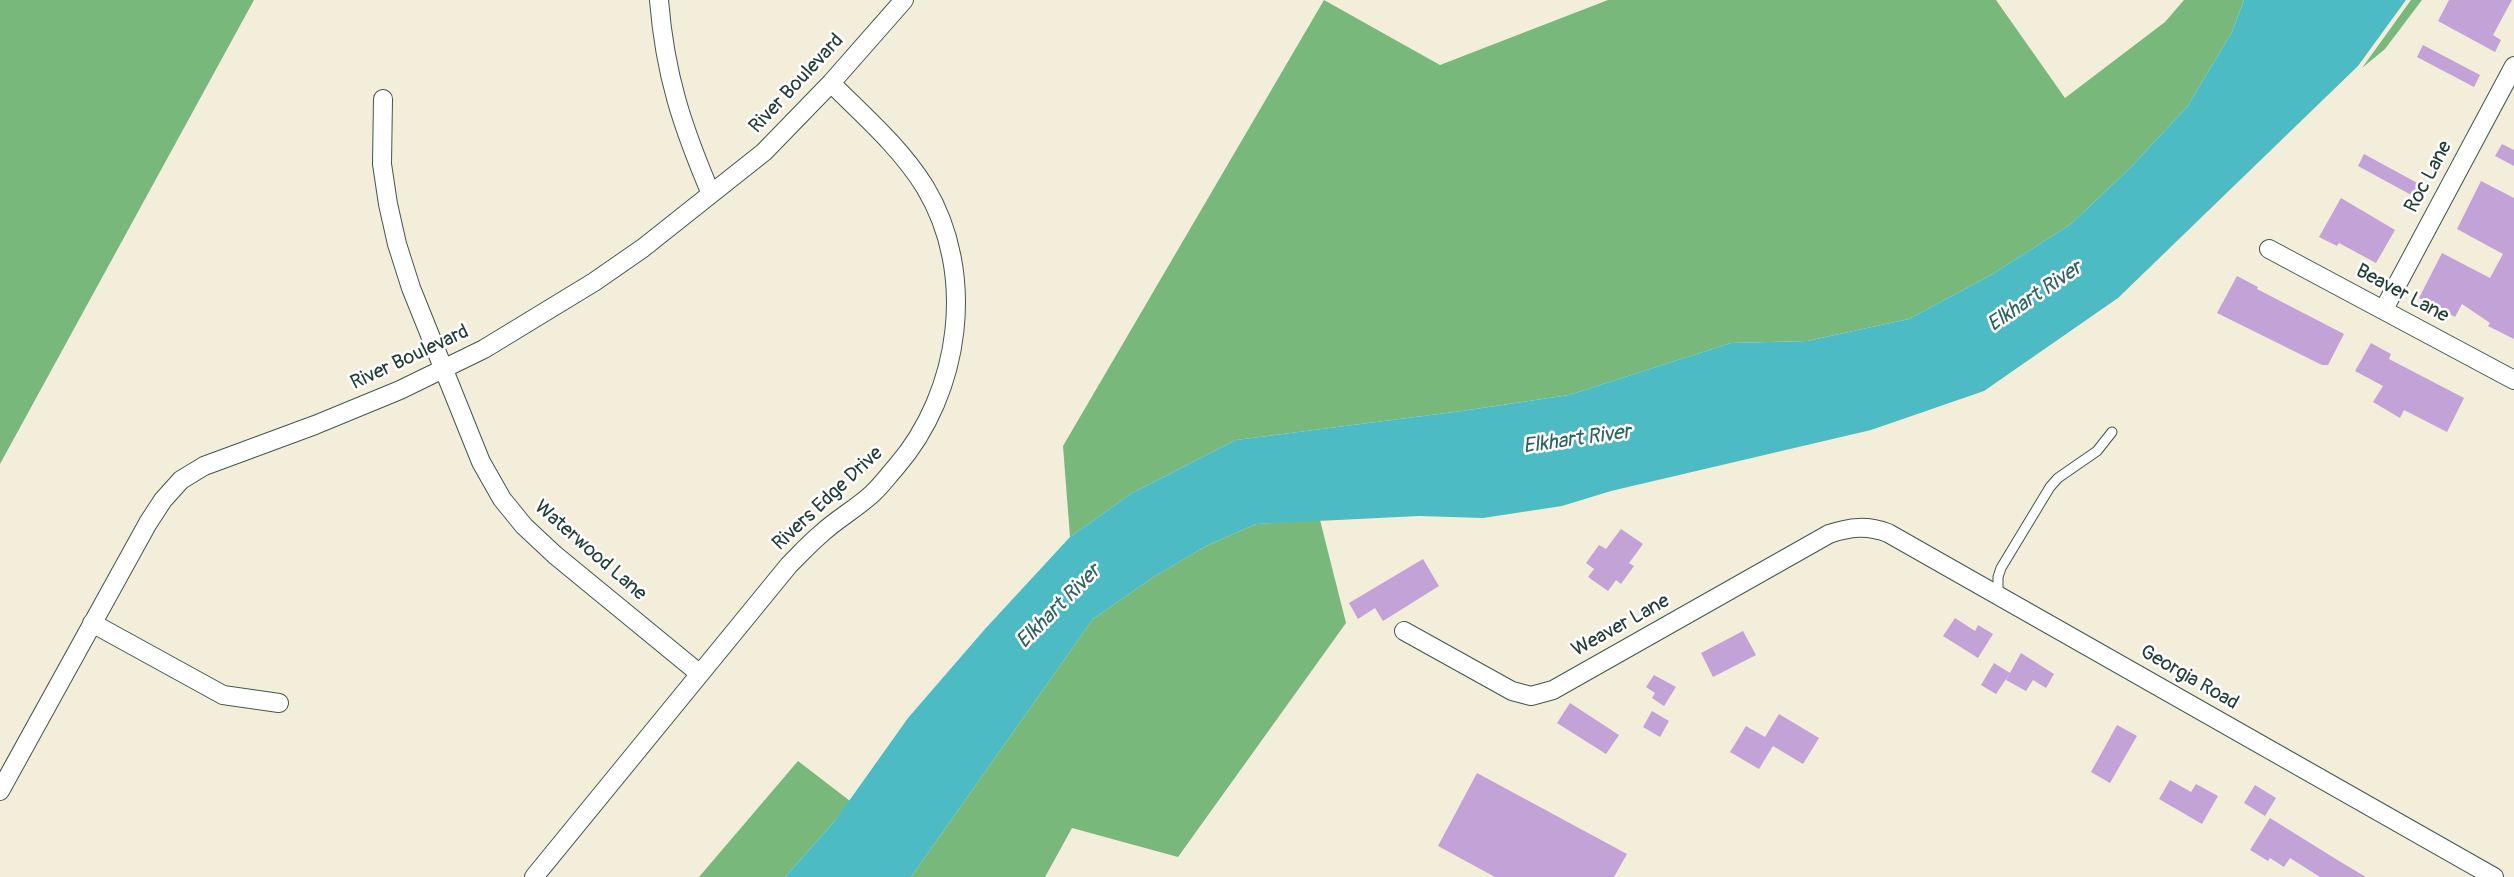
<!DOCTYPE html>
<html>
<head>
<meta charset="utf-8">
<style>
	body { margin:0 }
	canvas { display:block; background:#f3eeda }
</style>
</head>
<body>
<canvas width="2514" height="877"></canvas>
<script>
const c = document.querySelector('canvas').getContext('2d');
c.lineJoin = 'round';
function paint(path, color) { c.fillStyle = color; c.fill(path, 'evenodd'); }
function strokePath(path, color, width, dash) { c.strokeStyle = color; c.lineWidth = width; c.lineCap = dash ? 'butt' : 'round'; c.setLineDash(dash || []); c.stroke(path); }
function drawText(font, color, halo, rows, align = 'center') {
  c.font = font + ' Pangolin,sans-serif'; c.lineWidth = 5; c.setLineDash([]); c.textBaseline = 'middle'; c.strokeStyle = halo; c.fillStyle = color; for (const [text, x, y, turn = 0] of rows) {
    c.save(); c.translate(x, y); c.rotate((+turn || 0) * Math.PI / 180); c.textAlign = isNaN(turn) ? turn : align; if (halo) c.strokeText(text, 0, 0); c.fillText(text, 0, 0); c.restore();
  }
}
paint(new Path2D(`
	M 0,0 L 254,0 L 0,464 Z
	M 1324,0 L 1440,65 L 1608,0 L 1996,0 L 2065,98 L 2165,22 L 2184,0 L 2244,0 L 2232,32 L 2187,107 L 2129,169 L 2071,224 L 1991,275 L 1909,319 L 1807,341 L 1731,343 L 1569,395 L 1462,411 L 1236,440 L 1132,493 L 1070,537 L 1063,446 Z
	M 2411,0 L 2422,0 L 2385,49 L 2362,68 Z
	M 1320,520 L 1346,623 L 1178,857 L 1072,828 L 1045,877 L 911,877 L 1093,619 L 1152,578 L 1206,546 L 1256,524 Z
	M 798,761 L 850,801 L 834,822 L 785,877 L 699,877 Z`), '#78b97b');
paint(new Path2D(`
	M 2244,0 L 2406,0 L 2358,66 L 2118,298 L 1984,391 L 1871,430 L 1611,491 L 1562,506 L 1483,518 L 1419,516 L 1256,524 L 1206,546 L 1152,578 L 1093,619 L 911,877 L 785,877 L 834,822 L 908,718 L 985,629 L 1070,537 L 1132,493 L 1236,440 L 1462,411 L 1569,395 L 1731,343 L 1807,341 L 1909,319 L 1991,275 L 2071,224 L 2129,169 L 2187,107 L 2232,32 Z`), '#4dbbc4');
paint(new Path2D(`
	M 2449,0 L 2512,0 L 2493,35 L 2501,40 L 2495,52 L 2438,21 Z
	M 2423,45 L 2480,75 L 2474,87 L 2417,57 Z
	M 2502,144 L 2514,150 L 2514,166 L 2495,156 Z
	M 2364,154 L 2421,185 L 2415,197 L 2358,166 Z
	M 2481,181 L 2514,198 L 2514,339 L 2488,326 L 2490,323 L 2462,304 L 2455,317 L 2419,298 L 2442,253 L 2490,278 L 2503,254 L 2457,229 Z
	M 2341,198 L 2395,230 L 2376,263 L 2339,243 L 2337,246 L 2319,237 Z
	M 2237,276 L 2258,287 L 2257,289 L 2344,334 L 2328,365 L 2322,365 L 2217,313 Z
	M 2371,343 L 2391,354 L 2389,359 L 2464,398 L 2447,432 L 2404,410 L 2400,418 L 2373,402 L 2383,386 L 2355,371 Z
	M 1621,529 L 1643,544 L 1629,563 L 1634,566 L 1621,584 L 1616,580 L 1608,591 L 1588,577 L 1594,569 L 1586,563 L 1599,545 L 1606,549 Z
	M 1423,559 L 1439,586 L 1383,621 L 1375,608 L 1358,619 L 1349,603 Z
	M 1955,618 L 1975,631 L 1978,625 L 1993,634 L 1978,658 L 1943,636 Z
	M 1743,631 L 1756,655 L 1713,677 L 1701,653 Z
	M 2021,653 L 2054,674 L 2046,688 L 2033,680 L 2026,691 L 2006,680 Z
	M 1994,663 L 2010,673 L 1996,694 L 1981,685 Z
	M 1654,675 L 1676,687 L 1664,706 L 1652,698 L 1655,693 L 1646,687 Z
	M 1570,703 L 1619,735 L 1606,754 L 1557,723 Z
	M 1652,711 L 1669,721 L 1660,737 L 1643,727 Z
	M 1779,714 L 1819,738 L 1803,764 L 1773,746 L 1759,769 L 1730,752 L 1746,726 L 1765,737 Z
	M 2117,725 L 2137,736 L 2110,783 L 2091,772 Z
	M 1477,773 L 1627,854 L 1614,877 L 1495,877 L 1438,846 Z
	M 2170,780 L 2191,792 L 2196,784 L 2218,796 L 2202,824 L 2159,799 Z
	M 2255,785 L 2276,798 L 2265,816 L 2244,803 Z
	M 2270,818 L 2339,861 L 2366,877 L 2320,877 L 2290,858 L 2284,867 L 2270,858 L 2268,861 L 2250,850 Z`), '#c2a2d7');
const service = new Path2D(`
	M 1998,596 L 1998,577 L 2001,568 L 2050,487 L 2058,478 L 2097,451 L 2112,432`);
const minor = new Path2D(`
	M 659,0 C 665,75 682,126 711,194
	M 383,99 L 382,164 L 388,204 L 397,244 L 411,288 L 481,462 L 502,499 L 524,526 L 555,555 L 700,674
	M 2269,249 L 2514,380
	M 2384,309 L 2514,66
	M 92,623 L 223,695 L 279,703
	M 1404,631 L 1512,691 L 1531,696 L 1553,690 L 1829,534 C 1850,527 1867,525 1888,533 L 2494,877
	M 0,791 L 148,523 L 163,500 L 181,480 L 204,466 L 315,425 L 400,390 L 484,349 L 594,282 L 643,248 L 764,152 L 831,83 L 904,0
	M 534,877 L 789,565 C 800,554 810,543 822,533 C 837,519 857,508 872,494 C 881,486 888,476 896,467 C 961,392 977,273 925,187 C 900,147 864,116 831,83`);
strokePath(service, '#3f584d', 11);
strokePath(minor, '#3f584d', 20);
strokePath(service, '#fff', 9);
strokePath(minor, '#fff', 18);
drawText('20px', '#1f3d34', '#fff', [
	["River Boulevard",797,84,-47],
	["Roc Lane",2429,177,-62],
	["Beaver Lane",2402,294,28],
	["River Boulevard",410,358,-25],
	["Rivers Edge Drive",828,499,-43],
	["Waterwood Lane",590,551,41],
	["Weaver Lane",1621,626,-29],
	["Georgia Road",2189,678,30]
]);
drawText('italic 21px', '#2d635f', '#fff', [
	["Elkhart River",2035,297,-34],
	["Elkhart River",1577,440,-8],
	["Elkhart River",1059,607,-45]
]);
</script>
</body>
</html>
